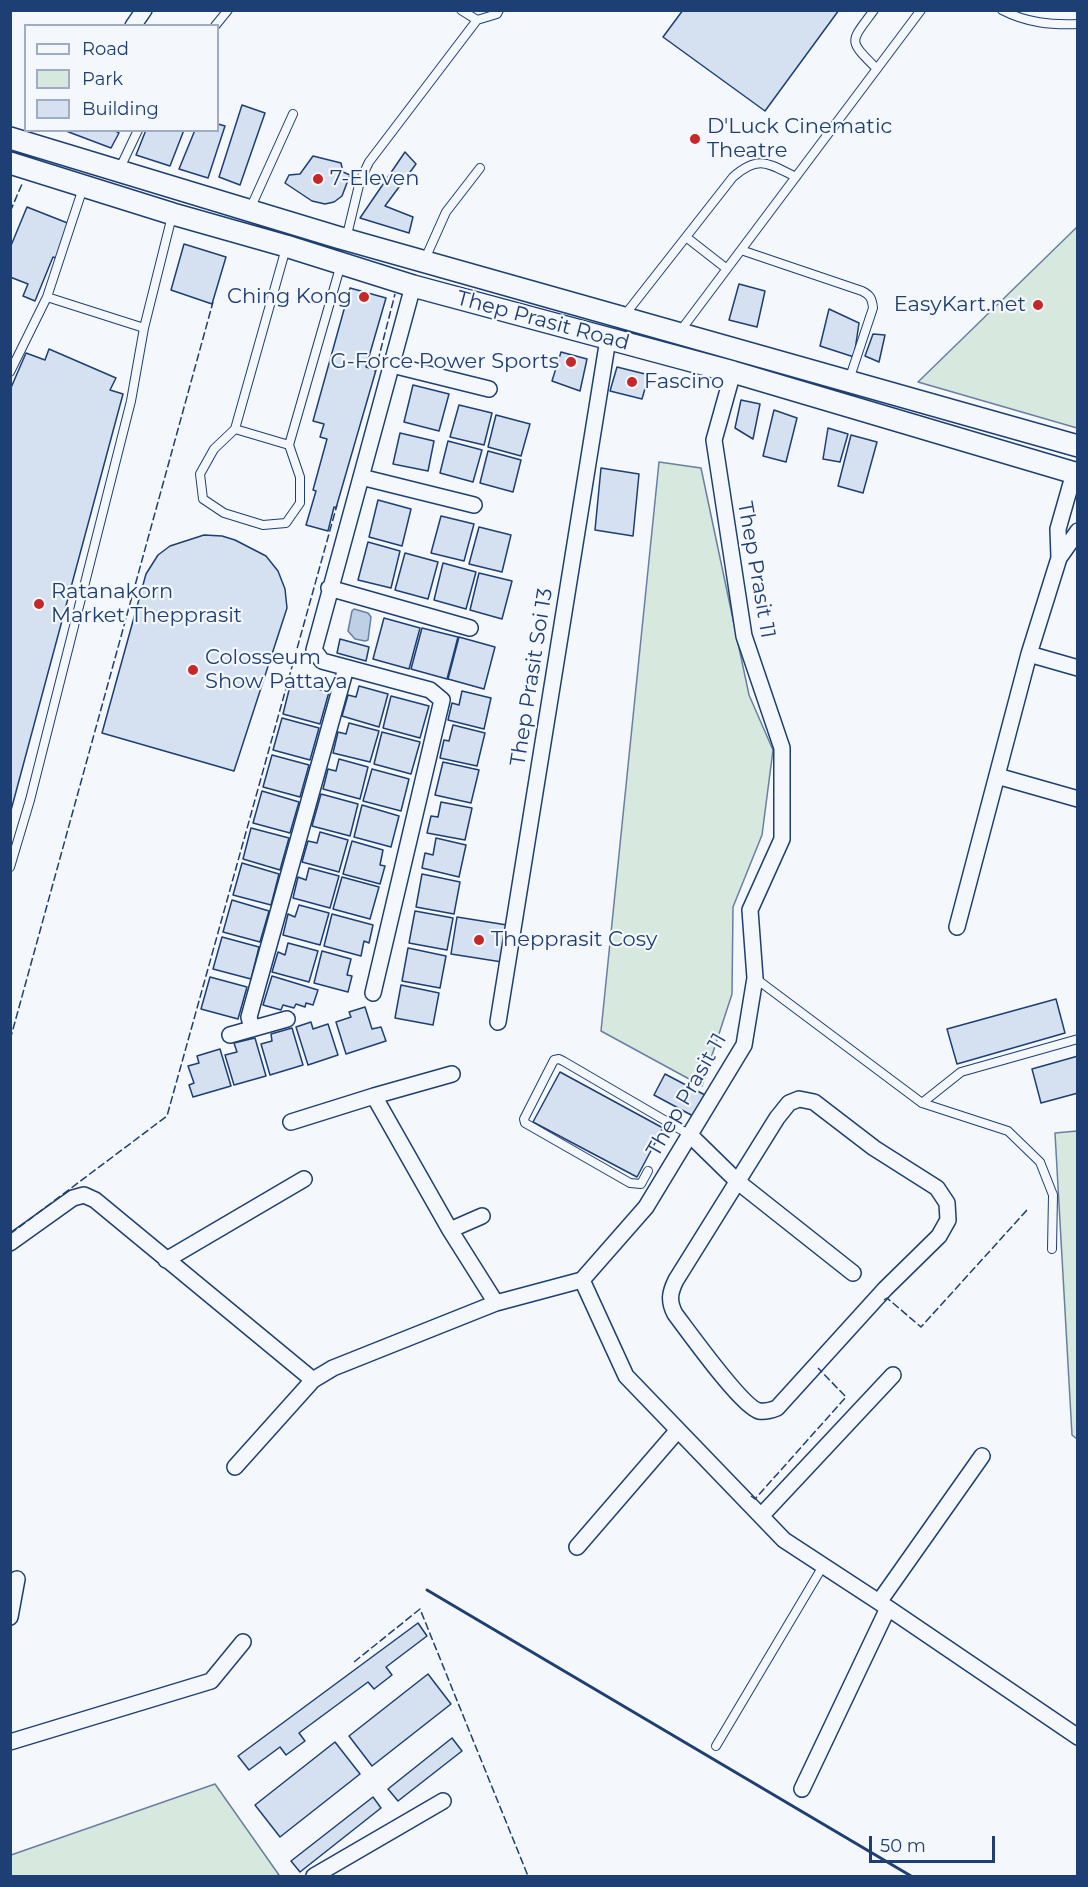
<!DOCTYPE html>
<html>
<head>
<meta charset="utf-8">
<style>
	body { margin:0 }
	#map { position:relative; width:1088px; height:1887px; overflow:hidden; background:#f4f7fb; font-family:Montserrat,sans-serif }
	canvas { display:block }
	.frame { position:absolute; inset:0; border:12px solid #1d3f73; pointer-events:none }
	.legend { position:absolute; left:24px; top:24px; width:195px; height:108px; box-sizing:border-box; background:#f4f7fb; border:2px solid #9eadc5; margin:0; padding:8px 10px; list-style:none; font-size:18px; color:#1d3f73 }
	.legend li { display:flex; align-items:center; gap:12px; height:30px }
	.legend b { width:30px; border:2px solid #9eadc5 }
	.scale { position:absolute; left:869px; top:1836px; width:126px; height:27px; box-sizing:border-box; border:3px solid #1d3f73; border-top:0; padding-left:8px; font-size:18px; line-height:21px; white-space:nowrap; color:#1d3f73; -webkit-text-stroke:4px #f4f7fb; paint-order:stroke }
</style>
</head>
<body>
<div id="map">
<canvas width="1088" height="1887"></canvas>
<div class="frame"></div>
<ul class="legend">
<li><b style="height:8px;background:#f4f7fb"></b>Road</li>
<li><b style="height:16px;background:#d7e8df"></b>Park</li>
<li><b style="height:16px;background:#d5e0f0"></b>Building</li>
</ul>
<div class="scale">50 m</div>
</div>
<script>
const c = document.querySelector('canvas').getContext('2d');
c.lineJoin = 'round';
function paint(path, color) { c.fillStyle = color; c.fill(path, 'evenodd'); }
function strokePath(path, color, width, dash) { c.strokeStyle = color; c.lineWidth = width; c.lineCap = dash ? 'butt' : 'round'; c.setLineDash(dash || []); c.stroke(path); }
function drawText(font, color, halo, rows, align = 'center') {
  c.font = font + ' Montserrat,sans-serif'; c.lineWidth = 4.5; c.setLineDash([]); c.textBaseline = 'middle'; c.strokeStyle = halo; c.fillStyle = color; for (const [text, x, y, turn = 0] of rows) {
    c.save(); c.translate(x, y); c.rotate((+turn || 0) * Math.PI / 180); c.textAlign = isNaN(turn) ? turn : align; if (halo) c.strokeText(text, 0, 0); c.fillText(text, 0, 0); c.restore();
  }
}
const green = new Path2D(`
	M 1077,227 L 1077,428 L 918,382 Z
	M 659,462 L 701,468 L 749,695 L 773,750 L 762,835 L 733,907 L 732,994 L 702,1086 L 601,1031 Z
	M 1077,1131 L 1078,1131 L 1077,1439 L 1072,1435 L 1055,1133 Z
	M 215,1784 L 279,1875 L 276,1876 L 11,1876 L 11,1855 Z`);
paint(green, '#d7e8df');
strokePath(green, '#687fa3', 1.5);
const water = new Path2D(`
	M 354,609 L 368,613 L 371,617 L 368,640 L 365,641 L 355,639 L 348,631 L 352,611 Z`);
paint(water, '#bed0e5');
strokePath(water, '#687fa3', 1.5);
const building = new Path2D(`
	M 683,10 L 839,10 L 765,111 L 663,37 Z
	M 242,105 L 265,113 L 240,185 L 219,177 Z
	M 218,124 L 225,126 L 208,178 L 179,169 L 195,130 L 218,130 Z
	M 114,130 L 119,133 L 111,148 L 66,131 Z
	M 146,130 L 184,130 L 170,166 L 136,155 Z
	M 405,152 L 416,164 L 385,206 L 413,217 L 409,233 L 360,218 Z
	M 313,156 L 341,163 L 343,172 L 350,175 L 342,196 L 334,202 L 325,204 L 312,201 L 285,183 L 289,175 L 300,174 Z
	M 27,207 L 70,224 L 56,258 L 53,257 L 35,301 L 23,296 L 28,284 L 10,277 L 10,248 Z
	M 184,244 L 226,257 L 212,304 L 171,290 Z
	M 739,284 L 765,291 L 757,327 L 729,320 Z
	M 350,288 L 386,298 L 366,367 L 376,370 L 336,508 L 334,507 L 328,531 L 306,525 L 316,491 L 313,490 L 327,439 L 320,437 L 324,424 L 313,421 Z
	M 829,309 L 859,323 L 854,357 L 820,346 Z
	M 873,334 L 885,335 L 879,362 L 865,356 Z
	M 49,349 L 116,378 L 110,390 L 123,394 L 10,814 L 10,390 L 26,353 L 45,360 Z
	M 561,352 L 587,359 L 580,391 L 552,381 Z
	M 617,367 L 649,375 L 642,399 L 610,391 Z
	M 413,385 L 449,394 L 439,431 L 404,422 Z
	M 741,400 L 760,404 L 753,439 L 735,428 Z
	M 459,405 L 492,413 L 484,445 L 450,437 Z
	M 774,410 L 797,418 L 786,462 L 763,456 Z
	M 496,415 L 530,424 L 521,456 L 488,447 Z
	M 828,428 L 848,434 L 840,462 L 823,459 Z
	M 400,433 L 434,441 L 428,471 L 393,464 Z
	M 851,435 L 877,442 L 863,493 L 838,486 Z
	M 448,441 L 482,450 L 473,482 L 440,473 Z
	M 488,451 L 521,460 L 513,492 L 480,483 Z
	M 601,468 L 639,474 L 633,536 L 595,530 Z
	M 378,500 L 411,509 L 402,546 L 369,537 Z
	M 441,516 L 474,524 L 464,561 L 431,553 Z
	M 479,527 L 511,535 L 502,572 L 469,564 Z
	M 204,535 L 222,536 L 235,540 L 266,556 L 278,571 L 285,589 L 287,608 L 234,771 L 102,733 L 146,574 L 158,555 L 170,546 Z
	M 368,542 L 400,551 L 391,588 L 358,580 Z
	M 405,553 L 438,562 L 428,599 L 395,590 Z
	M 443,563 L 476,572 L 466,609 L 434,600 Z
	M 479,573 L 512,581 L 502,619 L 470,610 Z
	M 384,618 L 420,628 L 409,669 L 373,659 Z
	M 422,628 L 458,637 L 447,679 L 411,669 Z
	M 459,637 L 495,647 L 484,689 L 448,679 Z
	M 340,639 L 369,647 L 366,661 L 337,653 Z
	M 291,682 L 329,692 L 320,724 L 283,714 Z
	M 359,686 L 388,694 L 379,727 L 342,716 L 348,695 L 356,697 Z
	M 462,691 L 491,698 L 484,729 L 448,720 L 452,703 L 459,705 Z
	M 391,696 L 429,706 L 420,738 L 383,728 Z
	M 282,718 L 319,728 L 310,760 L 273,750 Z
	M 349,723 L 379,731 L 370,762 L 333,753 L 338,732 L 346,734 Z
	M 453,725 L 485,733 L 477,766 L 440,758 L 444,740 L 449,741 Z
	M 382,732 L 420,742 L 411,774 L 374,764 Z
	M 272,755 L 309,765 L 300,797 L 263,787 Z
	M 339,759 L 368,767 L 360,799 L 323,789 L 328,769 L 336,771 Z
	M 443,762 L 479,770 L 471,803 L 435,795 Z
	M 372,769 L 409,779 L 401,811 L 363,801 Z
	M 262,791 L 299,802 L 290,833 L 253,823 Z
	M 321,794 L 358,804 L 350,836 L 312,826 Z
	M 441,802 L 472,808 L 465,840 L 427,833 L 431,816 L 438,817 Z
	M 362,805 L 399,816 L 391,847 L 354,837 Z
	M 251,828 L 289,838 L 280,870 L 243,859 Z
	M 320,832 L 348,840 L 339,872 L 302,862 L 308,841 L 317,843 Z
	M 436,838 L 466,845 L 459,877 L 422,868 L 425,853 L 433,855 Z
	M 352,841 L 383,850 L 380,865 L 385,866 L 380,884 L 343,874 Z
	M 242,863 L 279,874 L 271,905 L 233,895 Z
	M 309,868 L 339,876 L 330,908 L 293,898 L 298,877 L 306,880 Z
	M 422,874 L 460,882 L 454,914 L 416,907 Z
	M 342,877 L 379,887 L 370,919 L 333,909 Z
	M 232,900 L 269,911 L 260,942 L 223,932 Z
	M 299,905 L 329,913 L 320,945 L 283,935 L 288,914 L 295,917 Z
	M 415,911 L 453,918 L 447,950 L 409,943 Z
	M 332,914 L 373,925 L 369,943 L 364,941 L 361,956 L 324,946 Z
	M 457,917 L 507,925 L 502,962 L 451,954 Z
	M 222,937 L 259,947 L 251,979 L 213,969 Z
	M 288,943 L 318,951 L 309,982 L 272,972 L 278,952 L 285,955 Z
	M 408,948 L 446,956 L 440,988 L 402,981 Z
	M 322,951 L 351,959 L 347,975 L 352,976 L 348,992 L 314,983 Z
	M 272,976 L 318,990 L 313,1005 L 306,1003 L 305,1007 L 296,1004 L 294,1008 L 283,1005 L 281,1010 L 263,1005 Z
	M 210,977 L 247,987 L 238,1019 L 201,1009 Z
	M 401,985 L 439,993 L 433,1025 L 395,1018 Z
	M 1056,999 L 1065,1033 L 957,1064 L 947,1029 Z
	M 365,1007 L 372,1029 L 381,1027 L 386,1041 L 346,1054 L 336,1022 L 351,1017 L 349,1012 Z
	M 311,1022 L 313,1029 L 328,1024 L 338,1055 L 308,1065 L 296,1027 Z
	M 292,1028 L 303,1065 L 270,1075 L 261,1044 L 272,1041 L 271,1034 Z
	M 255,1038 L 266,1076 L 234,1085 L 225,1055 L 237,1052 L 234,1043 Z
	M 220,1049 L 231,1086 L 193,1097 L 189,1085 L 194,1083 L 188,1066 L 199,1063 L 197,1056 Z
	M 1078,1056 L 1078,1093 L 1041,1103 L 1032,1069 Z
	M 560,1072 L 663,1128 L 637,1177 L 533,1122 Z
	M 665,1074 L 705,1095 L 693,1116 L 654,1095 Z
	M 418,1623 L 427,1636 L 386,1667 L 392,1675 L 374,1689 L 368,1682 L 299,1733 L 305,1741 L 286,1755 L 280,1747 L 249,1770 L 238,1756 Z
	M 428,1674 L 451,1704 L 372,1766 L 349,1736 Z
	M 452,1738 L 462,1751 L 398,1801 L 388,1789 Z
	M 335,1742 L 360,1774 L 280,1837 L 255,1805 Z
	M 373,1797 L 381,1808 L 300,1872 L 291,1861 Z`);
paint(building, '#d5e0f0');
strokePath(building, '#1d3f73', 1.5);
const lane = new Path2D(`
	M 461,10 L 477,20
	M 874,10 C 850,43 847,39 877,69
	M 1002,10 C 1027,23 1051,25 1078,24
	M 215,26 L 228,10
	M 119,170 L 138,130
	M 250,209 L 293,114
	M 686,237 L 727,269
	M 346,239 L 360,181 L 369,162 L 477,20 L 497,14 L 499,10
	M 286,248 L 235,429 L 214,449 L 200,474 L 203,499 L 224,513 L 263,525 L 286,523 L 300,503 L 300,477 L 289,445 L 341,264
	M 741,250 L 862,291 C 870,295 872,298 873,308 L 849,380
	M 425,259 L 446,212 L 480,168
	M 47,297 L 144,328
	M 624,316 L 733,177 C 759,154 769,164 796,177
	M 681,330 L 921,10
	M 10,372 L 47,297 L 83,188
	M 235,429 L 289,445
	M 10,867 L 30,800 L 131,401 L 144,328 L 172,216
	M 755,978 L 922,1103 L 1008,1131 L 1040,1162 L 1053,1195 L 1052,1249
	M 922,1103 L 961,1072 L 1078,1039
	M 648,1171 L 641,1184 L 630,1183 L 525,1123 L 524,1119 L 526,1115 L 554,1060 L 559,1059 L 563,1061 L 690,1135
	M 716,1746 L 823,1566`);
const street = new Path2D(`
	M 133,26 L 144,10
	M 392,365 L 489,389
	M 361,477 L 474,505
	M 1059,558 L 1078,531
	M 329,588 L 470,628
	M 1029,654 L 1078,668
	M 997,776 L 1078,799
	M 957,927 L 1029,654 L 1059,558 L 1058,529 L 1074,473
	M 373,993 L 442,700 L 430,690 L 322,661 L 314,650 L 413,286
	M 498,1022 L 608,339
	M 252,1029 L 249,1017 L 346,668
	M 230,1035 L 287,1019
	M 452,1074 L 374,1096 L 450,1230 L 496,1303
	M 799,1099 L 814,1102 L 874,1148 L 937,1188 L 947,1203 L 948,1220 L 939,1236 L 885,1289 L 777,1408 C 772,1410 765,1412 759,1411 C 742,1407 688,1331 675,1314 C 668,1301 670,1292 676,1280 L 777,1118 L 789,1103 Z
	M 291,1122 L 374,1096
	M 690,1135 L 738,1182 L 853,1273
	M 450,1230 L 482,1216
	M 10,1243 L 73,1198 L 84,1195 L 95,1200 L 313,1380
	M 166,1260 L 304,1179
	M 582,1280 L 626,1376 L 784,1540 L 888,1608 L 1078,1737
	M 235,1467 L 313,1380 L 333,1368 L 496,1303 L 582,1280 L 646,1207 L 744,1045 L 755,978 L 750,910 L 782,839 L 782,748 L 744,636 L 714,440 L 733,372
	M 761,1516 L 893,1375
	M 577,1547 L 678,1430
	M 879,1602 L 982,1456
	M 10,1617 L 17,1579
	M 10,1742 L 211,1681 L 243,1642
	M 802,1789 L 888,1608
	M 314,1876 L 443,1801`);
const secondary = new Path2D(`
	M 10,138 L 337,237 L 1078,446
	M 10,163 L 173,214 L 286,246 L 413,286 L 733,372 L 1078,474`);
strokePath(lane, '#1d3f73', 10);
strokePath(street, '#1d3f73', 18);
strokePath(secondary, '#1d3f73', 24);
strokePath(lane, '#f4f7fb', 8);
strokePath(street, '#f4f7fb', 15);
strokePath(secondary, '#f4f7fb', 21);
strokePath(new Path2D(`
	M 10,212 L 22,184
	M 375,372 L 395,294
	M 10,1040 L 213,302
	M 10,1234 L 167,1116 L 337,505
	M 884,1300 L 887,1298 L 921,1327 L 1027,1210
	M 751,1496 L 755,1499 L 846,1397 L 818,1368
	M 354,1662 L 420,1609 L 528,1876`), '#1d3f73', 1.5, [8, 3]);
strokePath(new Path2D(`
	M 427,1590 L 911,1876`), '#1d3f73', 3);
for (const [x, y, r, color] of [
	[695,139,6,"#c62828"],
	[318,179,6,"#c62828"],
	[364,297,6,"#c62828"],
	[1038,305,6,"#c62828"],
	[571,362,6,"#c62828"],
	[632,382,6,"#c62828"],
	[39,604,6,"#c62828"],
	[193,670,6,"#c62828"],
	[479,940,6,"#c62828"]
]) { const dot = new Path2D(); dot.arc(x, y, r, 0, 2 * Math.PI); c.fillStyle = color; c.fill(dot); strokePath(dot, '#f4f7fb', 2); }
drawText('21px', '#1d3f73', '#f4f7fb', [
	["D'Luck Cinematic",707,127],
	["Theatre",707,151],
	["7-Eleven",330,179],
	["Ching Kong",352,297,"right"],
	["EasyKart.net",1026,305,"right"],
	["G-Force Power Sports",559,362,"right"],
	["Fascino",644,382],
	["Ratanakorn",51,592],
	["Market Thepprasit",51,616],
	["Colosseum",205,658],
	["Show Pattaya",205,682],
	["Thepprasit Cosy",491,940]
], 'left');
drawText('21px', '#1d3f73', '#f4f7fb', [
	["Thep Prasit Road",543,321,15],
	["Thep Prasit 11",756,570,80],
	["Thep Prasit Soi 13",532,677,-81],
	["Thep Prasit 11",687,1095,-60]
]);
</script>
</body>
</html>
